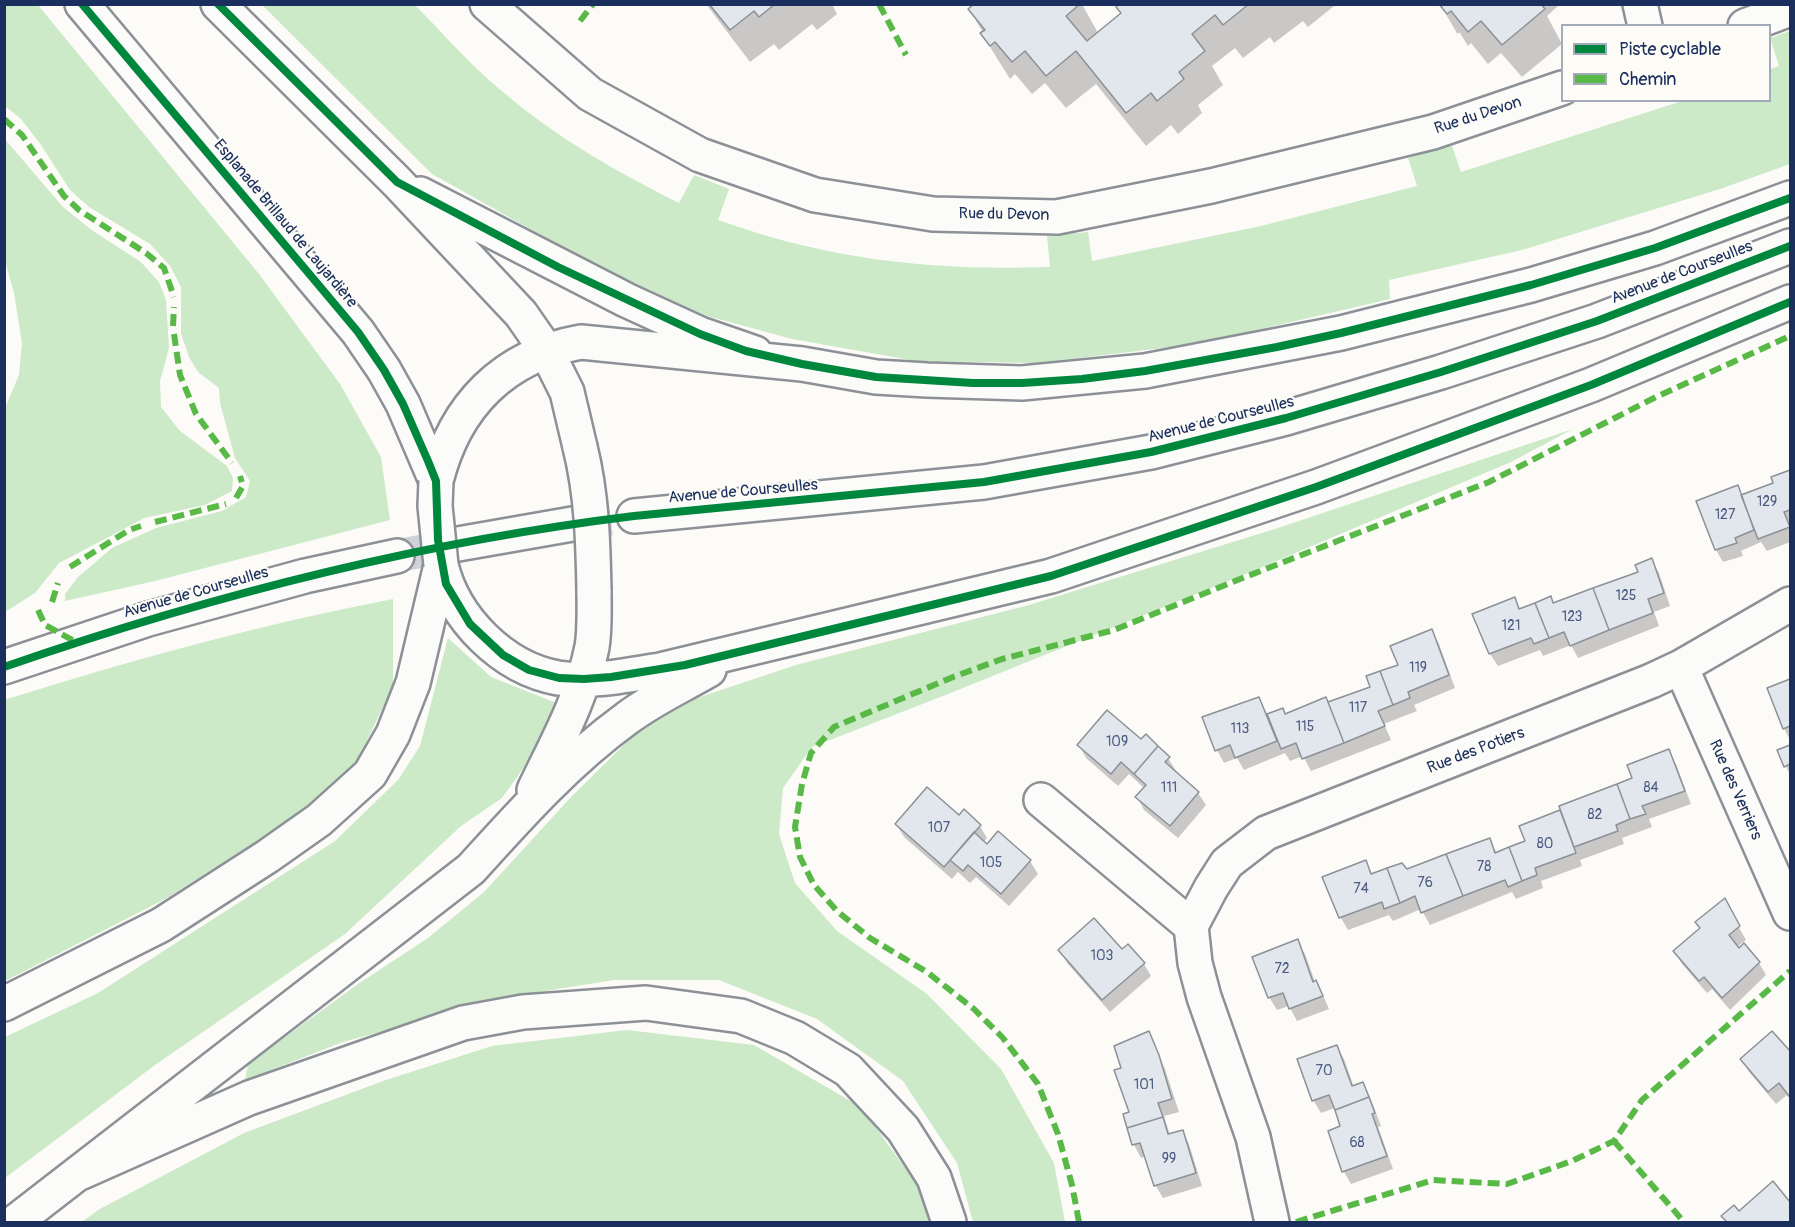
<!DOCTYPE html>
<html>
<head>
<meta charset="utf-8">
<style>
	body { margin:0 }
	#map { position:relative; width:1795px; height:1227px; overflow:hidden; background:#fcfbf8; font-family:Pangolin,sans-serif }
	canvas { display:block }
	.frame { position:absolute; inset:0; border:6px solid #1b2f5e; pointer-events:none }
	.legend { position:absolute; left:1561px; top:24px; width:210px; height:78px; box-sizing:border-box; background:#fdfcf7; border:2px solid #a3aaba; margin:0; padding:8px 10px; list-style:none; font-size:18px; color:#1b2f5e }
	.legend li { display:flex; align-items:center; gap:12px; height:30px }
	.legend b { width:30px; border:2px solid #a3aaba }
</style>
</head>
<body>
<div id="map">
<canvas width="1795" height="1227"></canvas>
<div class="frame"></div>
<ul class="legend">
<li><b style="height:8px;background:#00873e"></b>Piste cyclable</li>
<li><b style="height:8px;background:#58b947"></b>Chemin</li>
</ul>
</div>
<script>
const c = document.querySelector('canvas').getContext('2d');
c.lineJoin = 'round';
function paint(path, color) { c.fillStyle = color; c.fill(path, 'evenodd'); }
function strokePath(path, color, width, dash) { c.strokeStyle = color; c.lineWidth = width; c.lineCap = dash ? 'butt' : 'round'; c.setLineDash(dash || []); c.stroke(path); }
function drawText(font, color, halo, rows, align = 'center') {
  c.font = font + ' Pangolin,sans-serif'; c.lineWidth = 4.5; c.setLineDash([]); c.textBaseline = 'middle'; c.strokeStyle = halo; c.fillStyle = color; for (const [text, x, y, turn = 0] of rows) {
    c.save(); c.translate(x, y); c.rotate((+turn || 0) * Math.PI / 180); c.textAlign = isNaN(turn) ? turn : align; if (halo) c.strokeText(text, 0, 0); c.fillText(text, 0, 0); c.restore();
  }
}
paint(new Path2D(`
	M 4,5 L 38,5 L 259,274 L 340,384 L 381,457 L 390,520 L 155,581 L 65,601 L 65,594 L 78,577 L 112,548 L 156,528 L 222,511 L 246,497 L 250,481 L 235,458 L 220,403 L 219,388 L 198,372 L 189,357 L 181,334 L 181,287 L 170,266 L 150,244 L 89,207 L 70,190 L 41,145 L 21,119 L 5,106 Z
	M 262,5 L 415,5 C 439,29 462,56 488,79 C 547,132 609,168 679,203 L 694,175 L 729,189 L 718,220 C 829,260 933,271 1050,267 L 1047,236 L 1088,232 L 1092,261 L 1261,226 L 1417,186 L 1408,158 L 1451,143 L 1461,172 L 1682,101 L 1770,100 L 1770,69 L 1779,66 L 1770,38 L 1790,31 L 1790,164 L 1720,189 L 1522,250 L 1389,280 L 1390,299 L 1197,344 L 1036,363 L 916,361 L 792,339 L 704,315 L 589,262 L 432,174 Z
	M 4,138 L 63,207 L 93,231 L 141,262 L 159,282 L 166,300 L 169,348 L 160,381 L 161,407 L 180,431 L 227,466 L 233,478 L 232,491 L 205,505 L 144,518 L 103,540 L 59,563 L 35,593 L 5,612 L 5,408 L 19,375 L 22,343 L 14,293 L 5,261 Z
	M 1573,429 L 1511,462 L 1248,573 L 948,694 L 812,747 L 783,788 L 779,834 L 795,883 L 837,931 L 927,994 L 1001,1069 L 1054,1163 L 1065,1222 L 973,1222 L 957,1163 L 903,1081 L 817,1019 L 719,980 L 614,980 L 514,996 L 343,1042 L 245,1080 L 248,1064 L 358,984 L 428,938 L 484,892 L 572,796 L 635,734 L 694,699 L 796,665 L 1029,605 L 1278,528 Z
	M 393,599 L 393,686 L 351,774 L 304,811 L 165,899 L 5,981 L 4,700 C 132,660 261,624 393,599 Z
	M 448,638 L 491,677 L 559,704 L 537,749 L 502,798 L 461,826 L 345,934 L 155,1065 L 5,1178 L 5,1037 L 98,993 L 335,841 L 398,780 L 420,746 Z
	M 627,1030 L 754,1045 L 861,1107 L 921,1190 L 929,1222 L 82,1222 L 98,1210 L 244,1133 L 383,1081 L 492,1046 Z`), '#cce9c8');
paint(new Path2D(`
	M 706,4 L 832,4 L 837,14 L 817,30 L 812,24 L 779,50 L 774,44 L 750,62 Z
	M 972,4 L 1082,4 L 1098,33 L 1122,14 L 1122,4 L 1334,6 L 1308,27 L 1303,21 L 1274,43 L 1270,37 L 1243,58 L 1235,48 L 1212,66 L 1223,85 L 1198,105 L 1202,113 L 1178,134 L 1171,125 L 1146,146 L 1096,84 L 1066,108 L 1045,83 L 1032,94 L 1015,74 L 1010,79 L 982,34 L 983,33 L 970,10 L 974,7 Z
	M 1440,4 L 1557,4 L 1558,6 L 1547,16 L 1562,44 L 1522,77 L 1501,53 L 1488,64 L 1471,43 L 1468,46 L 1460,33 L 1456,33 L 1458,35 Z
	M 1790,471 L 1790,542 L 1767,551 L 1761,542 L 1741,551 L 1743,556 L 1723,562 L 1716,550 L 1738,487 L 1742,496 L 1775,484 L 1773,478 Z
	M 1651,560 L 1659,573 L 1670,606 L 1654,612 L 1659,626 L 1578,658 L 1571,645 L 1543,656 L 1540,650 L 1498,666 L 1490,654 L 1474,614 L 1514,599 L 1521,610 L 1554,605 L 1640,573 Z
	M 1432,631 L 1439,644 L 1455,688 L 1414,705 L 1417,711 L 1384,724 L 1391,740 L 1311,771 L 1303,756 L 1290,761 L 1285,753 L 1244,770 L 1237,758 L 1224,763 L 1217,750 L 1259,698 L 1268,716 L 1285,715 L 1372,688 L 1400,666 Z
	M 1790,681 L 1790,740 L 1784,728 L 1769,689 Z
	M 1079,745 L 1168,758 L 1176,771 L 1174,772 L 1198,793 L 1206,805 L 1178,838 L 1144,810 L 1137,797 L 1145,789 L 1129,774 L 1118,786 L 1086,758 Z
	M 1790,746 L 1790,775 L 1779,751 Z
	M 1668,751 L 1676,764 L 1691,804 L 1649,819 L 1652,827 L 1622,838 L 1624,844 L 1580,860 L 1582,866 L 1541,881 L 1543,888 L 1516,899 L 1512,892 L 1430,925 L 1421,909 L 1393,921 L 1389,915 L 1348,930 L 1341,918 L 1324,878 L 1366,862 L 1373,875 L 1406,871 L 1489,840 L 1497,853 L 1527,842 L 1521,827 L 1634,779 Z
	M 959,817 L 980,826 L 987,838 L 983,843 L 987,846 L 998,833 L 1030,861 L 1038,874 L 1009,906 L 976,877 L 970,883 L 958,872 L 952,879 L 904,837 L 896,824 Z
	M 1724,901 L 1746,940 L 1737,947 L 1759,963 L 1766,975 L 1730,1010 L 1712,989 L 1707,993 L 1682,964 L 1675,951 L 1701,929 Z
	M 1297,941 L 1305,954 L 1315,982 L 1323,995 L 1329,1009 L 1297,1021 L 1289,1006 L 1277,1010 L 1269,997 Z
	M 1060,950 L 1144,964 L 1151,976 L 1110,1012 L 1067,963 Z
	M 1148,1033 L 1165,1069 L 1179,1112 L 1164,1116 L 1170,1135 L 1182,1131 L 1189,1144 L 1202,1186 L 1163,1198 L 1156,1186 L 1146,1156 L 1141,1158 L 1134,1145 L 1124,1115 L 1131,1113 L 1123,1068 Z
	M 1772,1033 L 1790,1053 L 1790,1099 L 1787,1095 L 1776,1104 L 1749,1072 L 1742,1059 Z
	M 1336,1047 L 1344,1059 L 1354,1087 L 1363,1084 L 1370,1097 L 1381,1126 L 1378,1127 L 1393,1169 L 1351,1184 L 1344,1172 L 1329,1131 L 1342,1126 L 1335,1108 L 1321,1113 L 1313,1100 Z
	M 1773,1183 L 1790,1205 L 1790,1222 L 1727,1222 L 1723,1216 L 1739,1213 Z`), '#0003');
const building = new Path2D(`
	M 709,4 L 775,4 L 759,17 L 754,11 L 730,30 Z
	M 974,4 L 1080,4 L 1066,16 L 1087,41 L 1121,13 L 1116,7 L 1119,4 L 1249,4 L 1223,25 L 1215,15 L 1192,34 L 1205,51 L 1179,72 L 1184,79 L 1157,101 L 1151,93 L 1126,113 L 1076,51 L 1046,76 L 1025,51 L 1012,62 L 995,42 L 990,46 L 980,33 L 985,30 L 968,9 Z
	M 1439,4 L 1541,4 L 1545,9 L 1502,45 L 1481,21 L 1468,32 L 1451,11 L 1447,14 Z
	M 1790,470 L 1790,510 L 1784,512 L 1790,527 L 1758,539 L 1741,495 L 1773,483 L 1771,477 Z
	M 1738,485 L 1754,530 L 1735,538 L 1737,543 L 1715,550 L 1696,501 Z
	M 1652,558 L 1664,593 L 1648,599 L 1653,613 L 1609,630 L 1593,588 L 1638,572 L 1635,565 Z
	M 1593,588 L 1609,630 L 1570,646 L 1564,632 L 1549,638 L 1535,603 L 1551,596 L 1553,603 Z
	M 1515,597 L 1519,609 L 1535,603 L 1549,638 L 1534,644 L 1531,638 L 1489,654 L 1472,614 Z
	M 1432,629 L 1449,675 L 1408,692 L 1410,698 L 1393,705 L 1380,671 L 1398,665 L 1390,646 Z
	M 1380,671 L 1393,705 L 1378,711 L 1385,726 L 1344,743 L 1328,702 L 1370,687 L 1366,676 Z
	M 1790,679 L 1790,726 L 1783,729 L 1767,688 Z
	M 1259,697 L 1277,741 L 1235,758 L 1230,745 L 1215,751 L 1202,717 Z
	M 1326,697 L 1344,743 L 1302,759 L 1296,743 L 1281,749 L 1267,714 L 1283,708 L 1285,714 Z
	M 1107,710 L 1141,739 L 1146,734 L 1158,746 L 1134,774 L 1121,762 L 1111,774 L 1077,745 Z
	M 1790,745 L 1790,764 L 1784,767 L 1777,750 Z
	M 1158,746 L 1170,757 L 1165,762 L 1199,792 L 1170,826 L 1135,797 L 1146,785 L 1134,774 Z
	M 1669,749 L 1685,791 L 1642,806 L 1646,814 L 1630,819 L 1617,784 L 1632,778 L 1627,765 Z
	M 1617,784 L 1630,819 L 1616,825 L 1618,831 L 1574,847 L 1559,806 Z
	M 927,787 L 959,815 L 964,809 L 981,825 L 944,867 L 895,824 Z
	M 1560,810 L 1576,853 L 1535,868 L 1537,875 L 1522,881 L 1509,847 L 1525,841 L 1519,826 Z
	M 998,831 L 1031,860 L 1001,894 L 968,865 L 963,871 L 950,860 L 974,832 L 987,844 Z
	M 1490,838 L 1495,853 L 1509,847 L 1522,881 L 1508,887 L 1505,880 L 1463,896 L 1446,854 Z
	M 1446,854 L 1463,896 L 1421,913 L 1415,896 L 1400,903 L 1387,868 L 1402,863 L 1407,869 Z
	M 1366,860 L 1371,874 L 1387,868 L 1400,903 L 1384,909 L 1382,902 L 1339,918 L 1322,877 Z
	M 1725,898 L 1740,926 L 1729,935 L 1739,948 L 1744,943 L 1760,962 L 1722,998 L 1704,977 L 1699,981 L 1673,951 L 1700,928 L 1695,922 Z
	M 1094,918 L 1122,949 L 1128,944 L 1145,963 L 1102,1000 L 1058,950 Z
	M 1298,939 L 1313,982 L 1316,980 L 1323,996 L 1289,1009 L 1283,993 L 1268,998 L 1252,957 Z
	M 1149,1031 L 1159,1055 L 1172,1099 L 1158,1103 L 1163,1117 L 1127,1128 L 1123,1114 L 1129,1112 L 1114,1070 L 1121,1068 L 1114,1046 Z
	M 1772,1031 L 1790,1051 L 1790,1094 L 1789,1096 L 1779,1083 L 1768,1092 L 1740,1059 Z
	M 1337,1045 L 1352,1086 L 1363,1082 L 1369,1097 L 1335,1110 L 1329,1095 L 1312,1101 L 1297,1059 Z
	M 1369,1097 L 1375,1113 L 1372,1114 L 1387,1156 L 1342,1172 L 1328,1131 L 1340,1126 L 1335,1110 Z
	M 1163,1117 L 1168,1134 L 1183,1130 L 1196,1173 L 1154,1186 L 1140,1143 L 1132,1145 L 1127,1128 Z
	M 1773,1181 L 1790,1202 L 1790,1222 L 1727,1222 L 1721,1216 L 1734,1205 L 1739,1211 Z`);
paint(building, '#e2e7ee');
strokePath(building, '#8c9097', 1.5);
strokePath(new Path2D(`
	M 578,523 L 634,516
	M 397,556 L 458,544`), '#cfd2d9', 33, [33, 16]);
const minor = new Path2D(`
	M 82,4 L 358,332 L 384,370 L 403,404 L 436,481
	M 218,4 L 397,182 L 521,314 L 546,350
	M 487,4 L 590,94 L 700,155 L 815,195 L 933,214 L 1057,217 L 1211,186 L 1433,132 L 1562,88
	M 1640,4 L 1645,26
	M 1745,26 L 1790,9
	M 420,194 L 626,300 L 700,334 L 755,353
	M 634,516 L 984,482 L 1151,452 L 1286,418 L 1441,372 L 1597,321 L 1790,246
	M 458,544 L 578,523
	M 4,667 L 148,619 L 305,576 L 397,556
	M 1681,667 L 1790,913
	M 1041,800 L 1191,926
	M 1272,1222 L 1253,1137 L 1204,997 L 1195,963 L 1191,926 L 1211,888 L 1227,863 L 1266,833 L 1651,681 L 1681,667 L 1790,604`);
const major = new Path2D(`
	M 546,350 L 567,392 L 580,447
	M 436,481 C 455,405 504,356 581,342 L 802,364 L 876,377 L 927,380 L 1022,383 L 1145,371 L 1341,333 L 1531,285 L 1655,248 L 1790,198
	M 441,565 C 454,619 503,668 558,678 C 591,683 627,675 660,670 L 1051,576 L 1316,487 L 1591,385 L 1790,302
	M 534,790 C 556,744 582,698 592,647 C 595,629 594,609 594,591
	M 4,1004 L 161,925 L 268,856 L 319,820 L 370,774 L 393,734 L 413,683 L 441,565
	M 80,1173 L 249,1098 L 463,1023 L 523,1012 L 646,1003 L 741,1016 L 795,1038 L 848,1070 L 903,1129 L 934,1178 L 949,1222
	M 15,1222 L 471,869 C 519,816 567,762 626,719 C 651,700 681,686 709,670`);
strokePath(minor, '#8c9097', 38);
strokePath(major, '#8c9097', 38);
strokePath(minor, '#fbfbf9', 33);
strokePath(major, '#fbfbf9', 33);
const majorBridge = new Path2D(`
	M 580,447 C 592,495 593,542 594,591
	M 436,481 L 435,506 L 441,565`);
strokePath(majorBridge, '#8c9097', 38, []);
strokePath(majorBridge, '#fbfbf9', 33);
strokePath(new Path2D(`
	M 879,4 L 906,55
	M 580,21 L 593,4
	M 4,119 L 22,135 L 64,196 L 79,210 L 146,253 L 164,268 L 174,297
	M 173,326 L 174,307
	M 174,334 L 180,375 L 196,414 L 232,463
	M 236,498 L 243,486 L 240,476
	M 155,522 L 226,504
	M 70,567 L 129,530 L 141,526
	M 52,602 L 58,583
	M 38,610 L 45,625 L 76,642
	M 1614,1141 L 1684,1222
	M 1079,1222 L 1072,1185 L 1058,1134 L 1038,1084 L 1003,1038 L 974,1009 L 927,972 L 870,938 L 837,911 L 814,885 L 800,857 L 795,827 L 802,784 L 811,753 L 834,727 L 953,677 L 1002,659 L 1114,630 L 1240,579 L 1489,482 L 1656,397 L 1790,336
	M 1296,1222 L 1433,1180 L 1507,1184 L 1572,1161 L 1614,1141 L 1642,1100 L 1790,971`), '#58b947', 6, [12, 6]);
strokePath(new Path2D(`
	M 82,4 L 327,295 L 358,332 L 384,370 L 403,404 L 428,461 L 436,481 L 438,540 L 446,584 L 470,624 L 503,655 L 529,670 L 559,678 L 584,679 L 611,677 L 685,665 L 1051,576 L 1316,487 L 1591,385 L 1790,302
	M 218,4 L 397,182 L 558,267 L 700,334 L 746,351 L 802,364 L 876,377 L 973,383 L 1022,383 L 1082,379 L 1145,371 L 1277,347 L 1341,333 L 1531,285 L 1655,248 L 1790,198
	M 4,667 C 209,596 420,542 634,516 L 984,482 L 1151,452 L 1286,418 L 1441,372 L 1597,321 L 1790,246`), '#00873e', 8);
drawText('14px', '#4d5d82', null, [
	["129",1767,502],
	["127",1725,515],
	["125",1626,596],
	["123",1572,617],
	["121",1511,626],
	["119",1418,668],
	["117",1358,708],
	["115",1305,727],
	["113",1240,729],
	["109",1117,742],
	["111",1169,788],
	["84",1651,788],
	["82",1595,815],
	["107",939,828],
	["80",1545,844],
	["105",991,863],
	["78",1484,867],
	["76",1425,883],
	["74",1361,889],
	["103",1102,956],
	["72",1282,969],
	["70",1324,1071],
	["101",1144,1085],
	["68",1357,1143],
	["99",1169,1159]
]);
drawText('16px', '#1b2f5e', '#fdfcf7', [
	["Rue du Devon",1478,116,-18],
	["Rue du Devon",1004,215,1],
	["Esplanade Brillaud de Laujardière",285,224,50],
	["Avenue de Courseulles",1682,273,-21],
	["Avenue de Courseulles",1221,420,-14],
	["Avenue de Courseulles",743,492,-5],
	["Avenue de Courseulles",196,593,-16],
	["Rue des Potiers",1476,751,-21],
	["Rue des Verriers",1735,790,66]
]);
</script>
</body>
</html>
